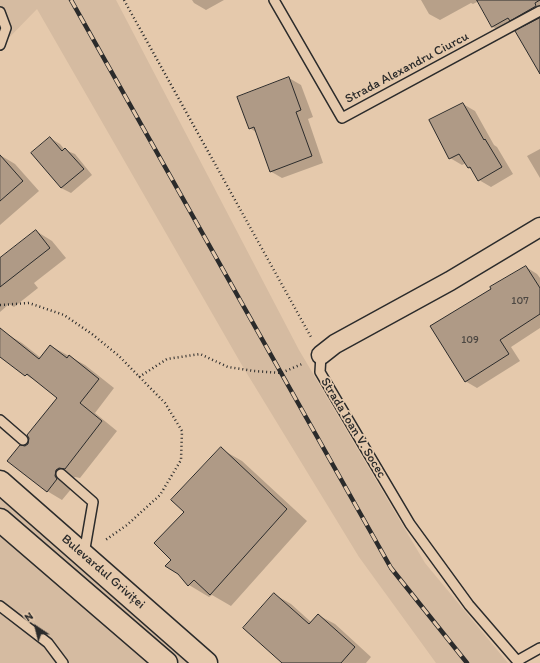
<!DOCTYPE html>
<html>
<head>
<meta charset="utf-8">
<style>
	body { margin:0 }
	#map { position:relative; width:540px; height:663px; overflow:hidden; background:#e5c9ac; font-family:Itim,sans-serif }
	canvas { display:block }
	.north { position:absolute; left:16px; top:607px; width:40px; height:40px; -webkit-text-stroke:3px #e5c9ac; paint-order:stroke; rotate:325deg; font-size:11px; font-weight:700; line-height:16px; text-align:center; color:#2b2b2b }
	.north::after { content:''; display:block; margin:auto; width:14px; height:18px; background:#2b2b2b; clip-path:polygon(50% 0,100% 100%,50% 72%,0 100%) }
</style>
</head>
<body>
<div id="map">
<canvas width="540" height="663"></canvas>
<div class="north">N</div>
</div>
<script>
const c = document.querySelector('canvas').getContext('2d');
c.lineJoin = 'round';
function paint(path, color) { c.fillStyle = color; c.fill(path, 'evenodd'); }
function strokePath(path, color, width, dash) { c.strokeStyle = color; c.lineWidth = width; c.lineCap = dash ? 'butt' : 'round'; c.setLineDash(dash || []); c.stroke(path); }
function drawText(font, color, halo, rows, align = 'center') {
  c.font = font + ' Itim,sans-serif'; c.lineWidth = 3.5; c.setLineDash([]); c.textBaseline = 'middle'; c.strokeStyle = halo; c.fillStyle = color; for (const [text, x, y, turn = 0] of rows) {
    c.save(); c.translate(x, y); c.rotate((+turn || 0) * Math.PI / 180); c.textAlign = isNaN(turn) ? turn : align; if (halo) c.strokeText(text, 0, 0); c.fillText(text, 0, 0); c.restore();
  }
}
paint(new Path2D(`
	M 0,0 L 116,0 L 299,350 L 425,563 L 508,663 L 436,663 L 359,557 L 243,367 L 37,9 L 0,47 Z
	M 0,470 L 200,652 L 208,663 L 0,663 Z`), '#d5bba1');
paint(new Path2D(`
	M 192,0 L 224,0 L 206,10 L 194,3 Z
	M 421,0 L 540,0 L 540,72 L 524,28 L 519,25 L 505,33 L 493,27 L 479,1 L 473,4 L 471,3 L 440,20 L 429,14 Z
	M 289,78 L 301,85 L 313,117 L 308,119 L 323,163 L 282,178 L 270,171 L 257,133 L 250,128 Z
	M 463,104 L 475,111 L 494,145 L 497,147 L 513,174 L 491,187 L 479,180 L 473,170 L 468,168 L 466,163 L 462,165 L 450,158 Z
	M 50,138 L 60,144 L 65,150 L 75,154 L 92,175 L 71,193 L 61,188 Z
	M 540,149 L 540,178 L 527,156 Z
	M 0,155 L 15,164 L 39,191 L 0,225 Z
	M 36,231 L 52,241 L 66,258 L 34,283 L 38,288 L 14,307 L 9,304 L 0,312 L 0,260 Z
	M 526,267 L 537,274 L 540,278 L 540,328 L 511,347 L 520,361 L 477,388 L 465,381 Z
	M 7,334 L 22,343 L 41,358 L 51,346 L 85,365 L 114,388 L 95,413 L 117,431 L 80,478 L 75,477 L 72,479 L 72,488 L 62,500 L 47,491 L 25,447 L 29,444 L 58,398 L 41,384 L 26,375 L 0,355 L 0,343 Z
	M 221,449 L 242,461 L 307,521 L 231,606 L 212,595 L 209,597 L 189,585 L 172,559 L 185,512 Z
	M 274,594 L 291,604 L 311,622 L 318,615 L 335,624 L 371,657 L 366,663 L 284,663 Z`), '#0003');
const building = new Path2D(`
	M 477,0 L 540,0 L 535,3 L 536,6 L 510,21 L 508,18 L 492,27 Z
	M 540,18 L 540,74 L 515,31 Z
	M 289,77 L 301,110 L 296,112 L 312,156 L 270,172 L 254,127 L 249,129 L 237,97 Z
	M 463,103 L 484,140 L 485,139 L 502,167 L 478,181 L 470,167 L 468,168 L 459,154 L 449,159 L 429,120 Z
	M 50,137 L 62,151 L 65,148 L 84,169 L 61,188 L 31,153 Z
	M 0,155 L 23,181 L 0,201 Z
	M 36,230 L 50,248 L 0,287 L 0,258 Z
	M 526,266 L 540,288 L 540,314 L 500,340 L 509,354 L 465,382 L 430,326 L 491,289 L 490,287 Z
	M 0,328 L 39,359 L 50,345 L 67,358 L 69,355 L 99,379 L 80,403 L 102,421 L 65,469 L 59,468 L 56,470 L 55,476 L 57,479 L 47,492 L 7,461 L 20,445 L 25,446 L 28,444 L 29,438 L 27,435 L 57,398 L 27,374 L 25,376 L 0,357 Z
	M 221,447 L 287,509 L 210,595 L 194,580 L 188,586 L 178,574 L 165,566 L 171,560 L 154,543 L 184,512 L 171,500 Z
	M 274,593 L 309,624 L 318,614 L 355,647 L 341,663 L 282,663 L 243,628 Z`);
paint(building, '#af9a86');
strokePath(building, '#2b2b2b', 1);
const lane = new Path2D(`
	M 274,0 L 342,118 L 540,11
	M 0,12 L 6,28 L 0,45
	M 321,355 L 320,372 L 410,524 L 469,605 L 519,663
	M 0,420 L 23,440
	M 61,474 L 93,502 L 84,554
	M 0,606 L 48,643 L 63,663
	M 517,661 L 540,648`);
const street = new Path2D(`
	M 321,355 L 335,344 L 450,281 L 540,227`);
const primary = new Path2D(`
	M 0,482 L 206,663
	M 0,520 L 166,663`);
strokePath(lane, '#2b2b2b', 12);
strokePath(street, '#2b2b2b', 21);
strokePath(primary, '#2b2b2b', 25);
strokePath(new Path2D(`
	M 124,0 L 311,337
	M 0,305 L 29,303 L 64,315 L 92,334 L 119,356 L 165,403 L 182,431 L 181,460 L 160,495 L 127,525 L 104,541
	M 139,377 L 167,359 L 200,354 L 228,367 L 254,371 L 281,373 L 302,364`), '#2b2b2b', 2.5, [1, 3]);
strokePath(lane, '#e5c9ac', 9);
strokePath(street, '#e5c9ac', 18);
strokePath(primary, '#e5c9ac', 22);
const rail = new Path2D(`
	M 71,0 L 391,568 L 467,663`);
strokePath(rail, '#2b2b2b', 4.5);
strokePath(rail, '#e5c9ac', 3, [9]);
drawText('11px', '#4c4742', null, [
	["107",520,301],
	["109",470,340]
]);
drawText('13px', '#2b2b2b', '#e5c9ac', [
	["Strada Alexandru Ciurcu",407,68,-28],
	["Strada Ioan V. Socec",353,428,59],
	["Bulevardul Griviței",103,572,41]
]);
</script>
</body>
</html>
